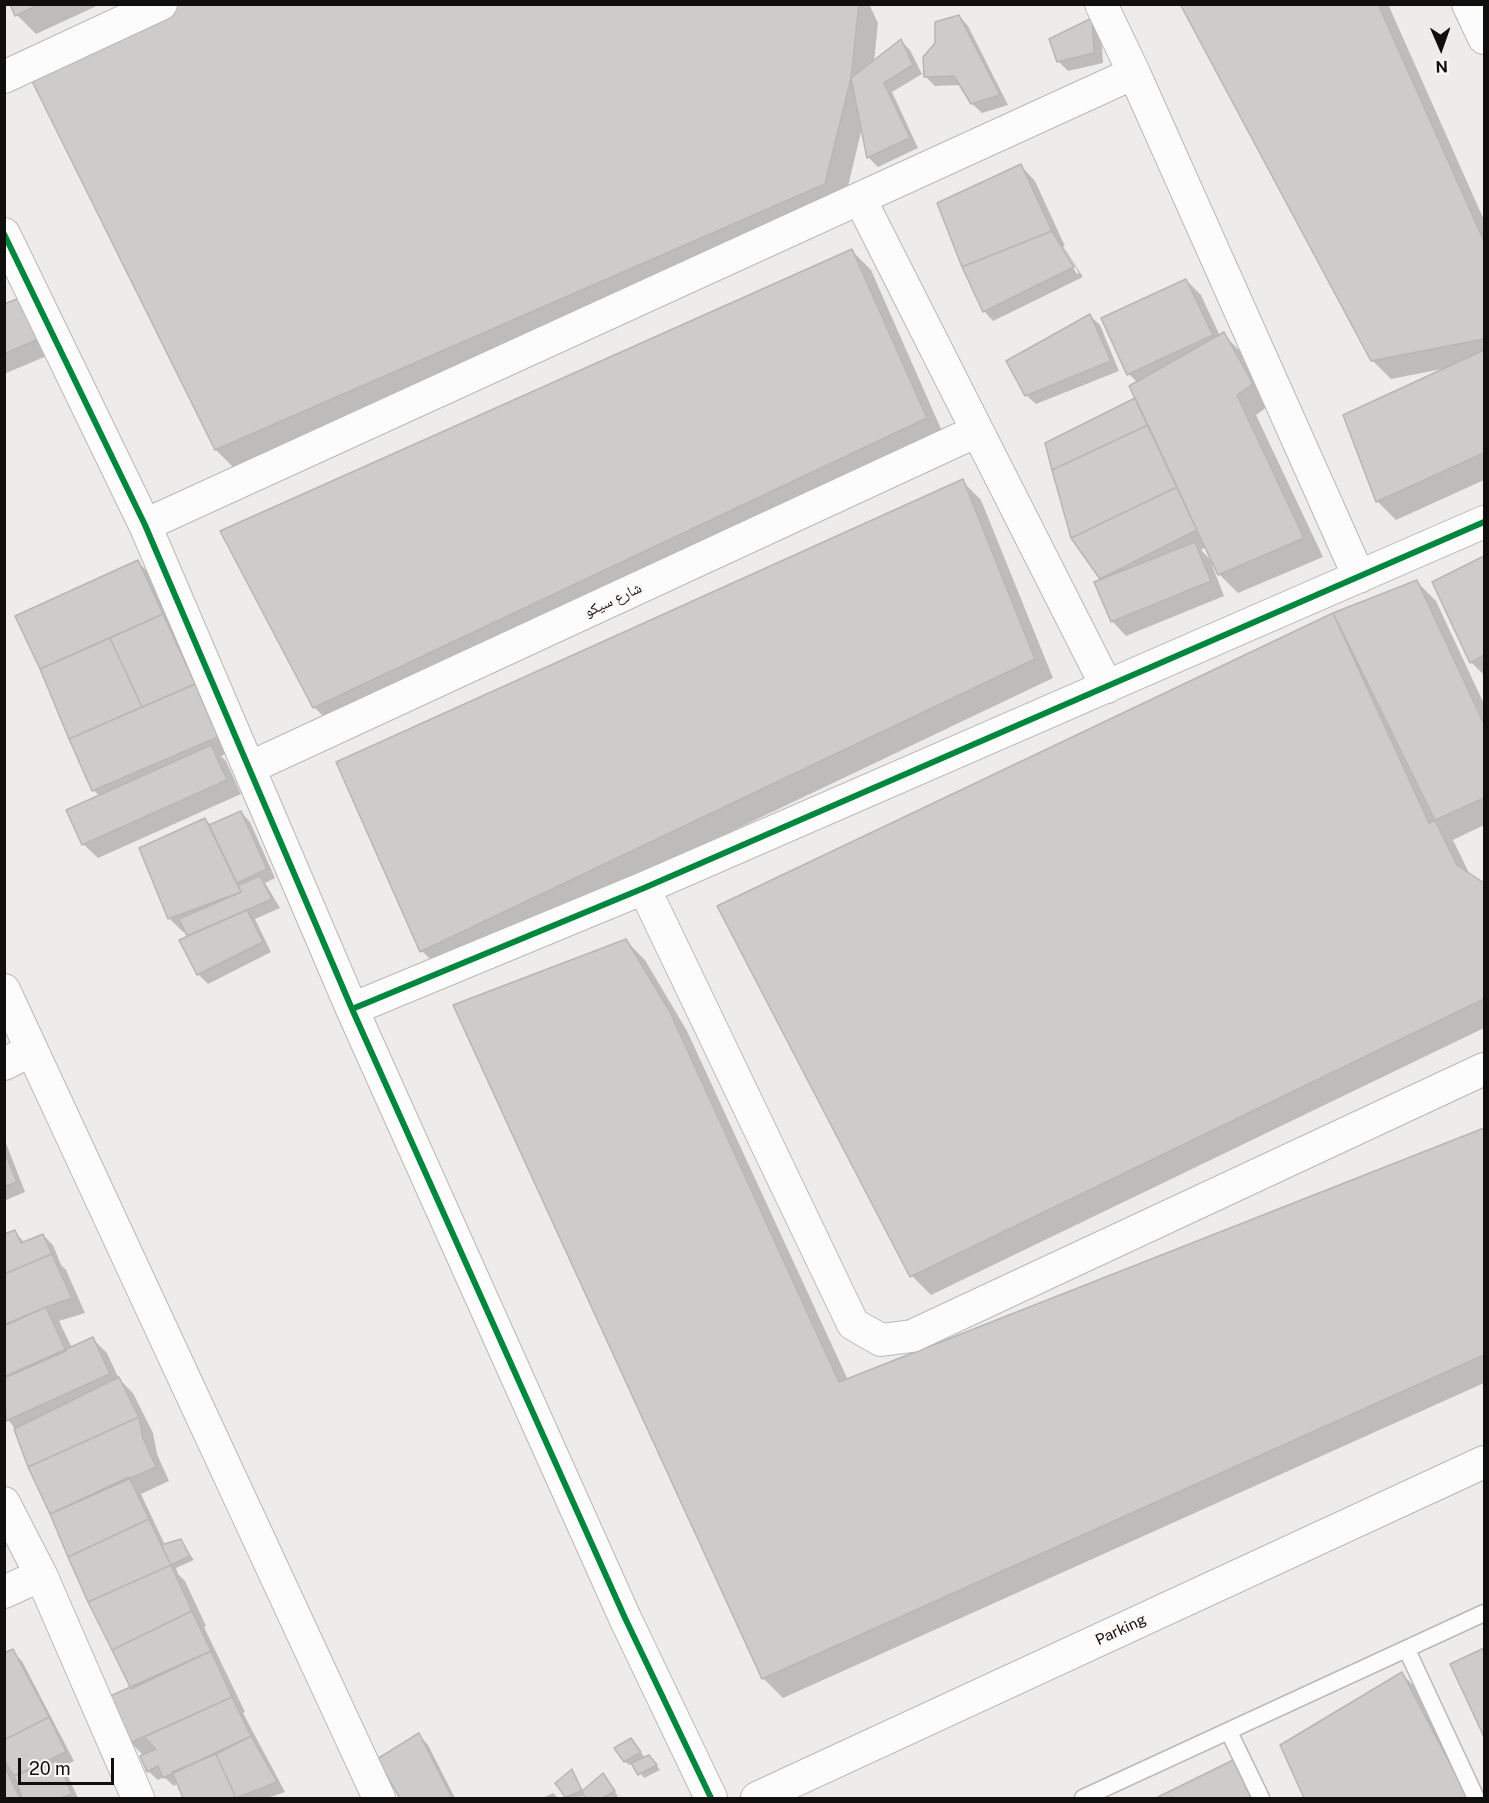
<!DOCTYPE html>
<html>
<head>
<meta charset="utf-8">
<style>
	body { margin:0 }
	#map { position:relative; width:1489px; height:1803px; overflow:hidden; background:#eeecea; font-family:"Public Sans",sans-serif }
	canvas { display:block }
	.frame { position:absolute; inset:0; border:6px solid #100f0e; pointer-events:none }
	.north { position:absolute; left:1411px; top:18px; width:60px; height:60px; -webkit-text-stroke:4px #fcf8f6; paint-order:stroke; rotate:178deg; font-size:16px; font-weight:700; line-height:24px; text-align:center; color:#100f0e }
	.north::after { content:''; display:block; margin:auto; width:21px; height:27px; background:#100f0e; clip-path:polygon(50% 0,100% 100%,50% 72%,0 100%) }
	.scale { position:absolute; left:18px; top:1758px; width:96px; height:27px; box-sizing:border-box; border:3px solid #100f0e; border-top:0; padding-left:8px; font-size:18px; line-height:21px; white-space:nowrap; color:#100f0e; -webkit-text-stroke:4px #fcf8f6; paint-order:stroke }
</style>
</head>
<body>
<div id="map">
<canvas width="1489" height="1803"></canvas>
<div class="frame"></div>
<div class="north">N</div>
<div class="scale">20 m</div>
</div>
<script>
const c = document.querySelector('canvas').getContext('2d');
c.lineJoin = 'round';
function paint(path, color) { c.fillStyle = color; c.fill(path, 'evenodd'); }
function strokePath(path, color, width, dash) { c.strokeStyle = color; c.lineWidth = width; c.lineCap = dash ? 'butt' : 'round'; c.setLineDash(dash || []); c.stroke(path); }
function drawText(font, color, halo, rows, align = 'center') {
  c.font = font + ' "Public Sans","Noto Naskh Arabic",sans-serif'; c.lineWidth = 4.5; c.setLineDash([]); c.textBaseline = 'middle'; c.strokeStyle = halo; c.fillStyle = color; for (const [text, x, y, turn = 0] of rows) {
    c.save(); c.translate(x, y); c.rotate((+turn || 0) * Math.PI / 180); c.textAlign = isNaN(turn) ? turn : align; if (halo) c.strokeText(text, 0, 0); c.fillText(text, 0, 0); c.restore();
  }
}
paint(new Path2D(`
	M 12,4 L 101,4 L 36,34 L 17,15 Z
	M 185,4 L 869,4 L 878,23 L 874,62 L 901,41 L 910,50 L 922,74 L 892,92 L 918,148 L 878,167 L 868,157 L 862,128 L 844,203 L 235,469 L 216,450 Z
	M 1182,4 L 1388,4 L 1484,220 L 1484,480 L 1396,520 L 1377,501 L 1442,369 L 1391,379 L 1372,360 Z
	M 959,16 L 968,26 L 1008,105 L 982,113 L 972,104 L 962,85 L 935,86 L 926,77 Z
	M 1091,20 L 1101,29 L 1103,63 L 1068,71 L 1058,61 Z
	M 1021,166 L 1035,181 L 1065,246 L 1063,246 L 1083,277 L 993,321 L 984,311 ZM 1060,247 L 1063,247 L 1079,273 L 1077,274 Z
	M 852,251 L 871,270 L 945,438 L 333,726 L 314,707 Z
	M 1186,280 L 1201,295 L 1220,336 L 1223,334 L 1242,353 L 1271,404 L 1256,415 L 1323,557 L 1238,593 L 1219,574 L 1214,564 L 1212,565 L 1224,596 L 1126,636 L 1112,621 L 1103,580 L 1101,578 L 1137,398 L 1138,383 L 1129,374 ZM 1206,547 L 1213,562 L 1201,550 Z
	M 4,306 L 56,352 L 4,374 Z
	M 1090,316 L 1100,325 L 1119,371 L 1036,404 L 1026,395 Z
	M 962,481 L 981,500 L 1053,678 L 441,970 L 422,951 Z
	M 1484,558 L 1484,675 L 1471,662 L 1434,582 Z
	M 138,562 L 153,577 L 232,752 L 221,756 L 226,761 L 241,794 L 98,858 L 83,844 L 100,796 L 93,790 L 17,617 Z
	M 1417,582 L 1436,601 L 1484,704 L 1484,825 L 1453,840 L 1470,875 L 1484,884 L 1484,1028 L 931,1295 L 912,1276 L 719,907 Z
	M 241,812 L 250,822 L 275,878 L 265,883 L 280,908 L 255,919 L 271,952 L 208,984 L 198,974 L 186,931 L 183,932 L 169,918 L 205,819 L 212,826 Z
	M 626,941 L 645,960 L 687,1031 L 848,1380 L 1484,1129 L 1484,1383 L 783,1698 L 764,1679 L 455,1006 Z
	M 4,1138 L 25,1192 L 4,1201 Z
	M 15,1232 L 25,1243 L 43,1235 L 53,1245 L 61,1265 L 66,1270 L 85,1313 L 59,1321 L 72,1348 L 92,1338 L 107,1353 L 119,1379 L 133,1393 L 153,1433 L 157,1454 L 169,1481 L 141,1494 L 165,1545 L 180,1541 L 194,1560 L 176,1568 L 178,1574 L 185,1581 L 206,1626 L 204,1627 L 245,1712 L 243,1713 L 285,1792 L 268,1798 L 185,1798 L 178,1783 L 174,1786 L 164,1777 L 158,1780 L 148,1771 L 144,1756 L 131,1743 L 132,1688 L 15,1429 L 4,1414 L 4,1236 Z
	M 1484,1650 L 1484,1734 L 1452,1665 Z
	M 12,1651 L 22,1661 L 74,1761 L 62,1767 L 66,1772 L 78,1798 L 4,1798 L 4,1655 Z
	M 1402,1674 L 1421,1693 L 1476,1798 L 1306,1798 L 1282,1745 Z
	M 419,1735 L 428,1745 L 455,1798 L 402,1798 L 379,1759 Z
	M 635,1744 L 645,1758 L 653,1761 L 660,1770 L 644,1778 L 633,1763 L 629,1765 L 625,1761 Z
	M 1232,1761 L 1252,1781 L 1260,1798 L 1159,1798 Z
	M 571,1771 L 576,1776 L 583,1792 L 603,1775 L 618,1796 L 614,1798 L 586,1798 L 585,1796 L 569,1798 L 566,1796 Z
	M 553,1793 L 558,1798 L 543,1798 Z`), '#0003');
const building = new Path2D(`
	M 10,4 L 40,4 L 15,16 Z
	M 181,4 L 859,4 L 851,78 L 825,184 L 215,450 L 25,67 Z
	M 1180,4 L 1378,4 L 1484,241 L 1484,339 L 1371,361 Z
	M 959,15 L 1000,95 L 971,104 L 954,76 L 924,77 L 923,57 L 935,43 L 935,22 Z
	M 1092,18 L 1094,53 L 1057,62 L 1049,39 Z
	M 901,39 L 913,65 L 884,83 L 910,138 L 867,158 L 851,78 Z
	M 1021,164 L 1052,231 L 962,267 L 937,203 Z
	M 1052,231 L 1074,267 L 983,312 L 962,267 Z
	M 852,249 L 927,418 L 313,708 L 220,531 Z
	M 1186,279 L 1213,335 L 1127,375 L 1101,318 Z
	M 25,296 L 43,337 L 4,354 L 4,304 Z
	M 1090,314 L 1111,361 L 1025,396 L 1006,361 Z
	M 1224,332 L 1253,384 L 1237,395 L 1304,538 L 1218,575 L 1129,386 Z
	M 1484,350 L 1484,453 L 1376,502 L 1343,415 Z
	M 1135,398 L 1148,425 L 1052,470 L 1045,443 Z
	M 1148,425 L 1177,487 L 1071,538 L 1052,470 Z
	M 963,479 L 1035,659 L 420,952 L 336,762 Z
	M 1177,487 L 1197,530 L 1100,579 L 1071,538 Z
	M 1195,542 L 1211,581 L 1111,622 L 1094,582 Z
	M 1484,556 L 1484,655 L 1470,663 L 1432,582 Z
	M 138,560 L 163,614 L 40,669 L 15,616 Z
	M 1417,580 L 1484,724 L 1484,798 L 1429,823 L 1333,613 Z
	M 1333,613 L 1457,865 L 1484,883 L 1484,999 L 910,1277 L 717,906 Z
	M 163,614 L 195,684 L 142,707 L 110,638 Z
	M 110,638 L 142,707 L 69,739 L 40,669 Z
	M 195,684 L 218,737 L 92,791 L 69,739 Z
	M 211,745 L 227,780 L 82,845 L 66,810 Z
	M 241,811 L 267,869 L 237,883 L 209,825 Z
	M 205,818 L 241,892 L 168,919 L 139,848 Z
	M 260,876 L 272,899 L 187,936 L 179,919 L 241,892 L 238,885 Z
	M 247,910 L 263,942 L 197,975 L 179,940 Z
	M 626,939 L 669,1010 L 839,1382 L 1484,1128 L 1484,1355 L 762,1679 L 453,1005 Z
	M 4,1151 L 17,1182 L 4,1187 Z
	M 15,1230 L 21,1243 L 43,1234 L 52,1254 L 4,1274 L 4,1234 Z
	M 52,1254 L 72,1298 L 46,1307 L 4,1325 L 4,1274 Z
	M 46,1307 L 66,1351 L 4,1378 L 4,1326 Z
	M 93,1337 L 110,1374 L 6,1421 L 4,1377 Z
	M 119,1377 L 139,1417 L 28,1467 L 14,1429 Z
	M 139,1417 L 143,1438 L 156,1467 L 50,1514 L 28,1467 Z
	M 129,1477 L 149,1519 L 68,1557 L 50,1514 Z
	M 149,1519 L 171,1565 L 88,1602 L 68,1557 Z
	M 181,1539 L 190,1556 L 171,1565 L 161,1545 Z
	M 171,1565 L 192,1611 L 112,1650 L 88,1602 Z
	M 192,1611 L 211,1651 L 131,1689 L 112,1650 Z
	M 1484,1648 L 1484,1737 L 1450,1664 Z
	M 13,1649 L 49,1717 L 4,1740 L 4,1653 Z
	M 211,1651 L 232,1697 L 130,1743 L 108,1697 Z
	M 1402,1672 L 1468,1798 L 1304,1798 L 1280,1745 Z
	M 232,1697 L 251,1736 L 163,1778 L 158,1766 L 147,1772 L 140,1756 L 156,1749 L 144,1737 Z
	M 49,1717 L 66,1752 L 14,1776 L 4,1760 L 4,1740 Z
	M 419,1733 L 452,1798 L 400,1798 L 377,1759 Z
	M 251,1736 L 277,1782 L 236,1798 L 216,1754 Z
	M 631,1738 L 641,1752 L 624,1762 L 614,1748 Z
	M 216,1754 L 236,1798 L 183,1798 L 172,1772 Z
	M 649,1755 L 657,1765 L 638,1775 L 631,1763 Z
	M 57,1760 L 72,1794 L 61,1798 L 22,1798 L 14,1776 Z
	M 1233,1760 L 1251,1798 L 1156,1798 Z
	M 4,1765 L 20,1798 L 4,1798 Z
	M 572,1769 L 582,1791 L 565,1797 L 555,1783 Z
	M 603,1773 L 615,1791 L 603,1798 L 585,1798 L 582,1791 Z`);
paint(building, '#cdccca');
strokePath(building, '#b8b6b5', 1.5);
const lane = new Path2D(`
	M 1407,1650 L 1476,1798
	M 1229,1732 L 1261,1798
	M 1083,1798 L 1484,1613`);
const street = new Path2D(`
	M 1101,4 L 1134,73 L 1359,577
	M 1468,4 L 1484,38
	M 4,77 L 161,4
	M 860,199 L 1107,687
	M 4,234 L 145,525 L 352,1009 L 625,1618 L 711,1798
	M 145,525 L 1134,73
	M 249,768 L 977,431
	M 644,888 L 853,1324 L 881,1340 L 912,1336 L 1484,1069
	M 4,990 L 379,1798
	M 352,1009 L 644,888 L 1484,522
	M 4,1064 L 32,1050
	M 4,1503 L 41,1575 L 138,1798
	M 4,1592 L 41,1575
	M 757,1798 L 1484,1462`);
strokePath(lane, '#bab8b7', 19);
strokePath(street, '#bab8b7', 34);
strokePath(lane, '#fcfcfc', 16);
strokePath(street, '#fcfcfc', 32);
strokePath(new Path2D(`
	M 4,234 L 145,525 L 352,1009 L 625,1618 L 711,1798
	M 352,1009 L 644,888 L 1484,522`), '#00873e', 6);
drawText('15px', '#100f0e', '#fcf8f6', [
	["شارع سيكو",613,600,-25],
	["Parking",1121,1630,-25]
]);
</script>
</body>
</html>
